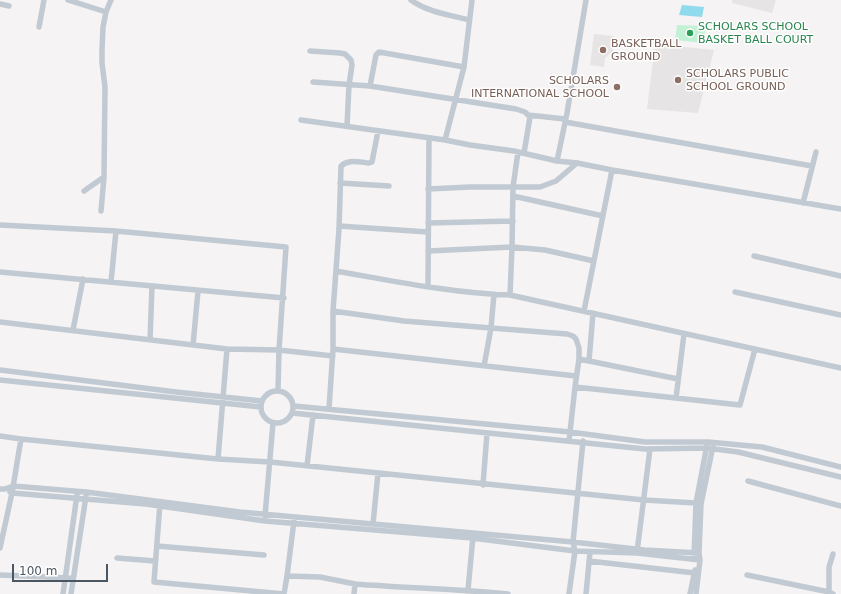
<!DOCTYPE html>
<html>
<head>
<meta charset="utf-8">
<style>
	body { margin:0 }
	#map { position:relative; width:841px; height:594px; overflow:hidden; background:#f5f3f3; font-family:"DejaVu Sans",sans-serif }
	canvas { display:block }
	.scale { position:absolute; left:12px; top:564px; width:96px; height:18px; box-sizing:border-box; border:2px solid #4a5661; border-top:0; padding-left:5px; font-size:12px; line-height:14px; white-space:nowrap; color:#4a5661; -webkit-text-stroke:3px #fff; paint-order:stroke }
</style>
</head>
<body>
<div id="map">
<canvas width="841" height="594"></canvas>
<div class="scale">100 m</div>
</div>
<script>
const c = document.querySelector('canvas').getContext('2d');
c.lineJoin = 'round';
function paint(path, color) { c.fillStyle = color; c.fill(path, 'evenodd'); }
function strokePath(path, color, width, dash) { c.strokeStyle = color; c.lineWidth = width; c.lineCap = dash ? 'butt' : 'round'; c.setLineDash(dash || []); c.stroke(path); }
function drawText(font, color, halo, rows, align = 'center') {
  c.font = font + ' "DejaVu Sans",sans-serif'; c.lineWidth = 3; c.setLineDash([]); c.textBaseline = 'middle'; c.strokeStyle = halo; c.fillStyle = color; for (const [text, x, y, turn = 0] of rows) {
    c.save(); c.translate(x, y); c.rotate((+turn || 0) * Math.PI / 180); c.textAlign = isNaN(turn) ? turn : align; if (halo) c.strokeText(text, 0, 0); c.fillText(text, 0, 0); c.restore();
  }
}
paint(new Path2D(`
	M 732,0 L 776,0 L 772,13 L 732,3 Z
	M 594,34 L 614,36 L 613,51 L 605,58 L 604,67 L 590,65 Z
	M 655,44 L 714,50 L 698,113 L 647,109 Z`), '#e6e4e5');
paint(new Path2D(`
	M 677,25 L 706,26 L 703,43 L 675,40 Z`), '#c3f1d5');
paint(new Path2D(`
	M 682,5 L 704,7 L 702,17 L 679,15 Z`), '#90daee');
strokePath(new Path2D(`
	M 68,0 L 106,12 L 111,0
	M 411,0 C 427,12 450,15 469,20
	M 0,4 L 9,6
	M 39,27 L 44,0
	M 310,51 L 340,53 L 345,54 L 351,60 L 352,65 L 349,85 L 347,126
	M 313,82 L 370,86 L 516,109 L 525,112 L 530,117 L 524,153
	M 370,86 L 376,55 L 379,52 L 464,67
	M 528,115 L 565,119
	M 301,120 L 445,140 L 470,145 L 514,151 L 557,161 L 577,163 L 612,170 L 841,209
	M 565,122 L 812,166
	M 445,140 L 464,67 L 472,0
	M 557,161 L 567,113 L 586,0
	M 340,183 L 389,186
	M 428,189 L 470,187 L 540,187 L 556,181 L 577,163
	M 84,191 L 104,177 L 105,87 L 102,63 L 102,50 L 103,27 L 106,12
	M 513,196 L 603,216
	M 803,203 L 816,152
	M 101,211 L 104,177
	M 428,223 L 513,221
	M 0,225 L 116,231 L 286,247 L 279,350 L 278,390
	M 339,226 L 428,232
	M 428,251 L 512,247 L 545,250 L 594,261
	M 754,256 L 841,276
	M 336,271 C 394,281 451,293 510,295 L 841,368
	M 0,272 L 284,298
	M 111,282 L 116,231
	M 428,287 L 429,138
	M 735,292 L 841,315
	M 510,295 L 512,247 L 513,187 L 518,152
	M 333,311 L 404,321 L 491,328 L 494,294
	M 584,311 L 612,170
	M 0,322 L 227,349 L 279,350 L 333,356
	M 73,330 L 83,279
	M 150,340 L 152,286
	M 193,345 L 198,291
	M 333,349 L 576,376
	M 579,359 L 678,379
	M 589,361 L 593,313
	M 484,366 L 491,328 L 567,334 L 573,336 L 576,339 L 579,348 L 579,359 L 575,387 L 569,441
	M 0,370 L 176,392 L 262,401
	M 0,380 L 261,407
	M 575,387 L 740,405 L 755,349
	M261 407a16 16 0 1 1 32 0a16 16 0 1 1-32 0Z
	M 676,398 L 684,334
	M 294,406 L 570,432 L 645,442 L 708,442 L 762,447 L 841,467
	M 329,409 L 333,349 L 333,311 L 339,229 L 341,166 C 349,159 359,162 369,163 L 372,162 L 378,131
	M 292,413 L 645,449 L 707,448 L 738,452 L 841,477
	M 0,436 L 21,439
	M 218,459 L 227,349
	M 307,466 L 313,415
	M 748,481 L 841,506
	M 483,485 L 487,433
	M 0,489 L 5,489 L 13,486 L 86,492 L 240,512 L 573,542 L 644,550 L 699,553
	M 10,492 L 12,493 L 146,504 L 265,521 L 472,538 L 575,551 L 637,553 L 700,560
	M 160,503 L 154,582 L 284,594
	M 265,516 L 273,423
	M 294,521 L 287,576 L 320,577 L 355,584
	M 373,524 L 378,473
	M 157,546 L 264,555
	M 0,548 L 12,493 L 21,439 L 218,459 L 270,462 L 644,500 L 696,503
	M 637,552 L 650,449
	M 833,554 L 829,567 L 829,592 L 833,594
	M 694,557 L 696,503 L 707,445
	M 117,558 L 155,561
	M 589,561 L 695,573
	M 0,575 L 69,578
	M 747,575 L 829,592
	M 468,590 L 473,536
	M 63,594 L 77,495
	M 71,594 L 86,496
	M 284,594 L 287,576
	M 354,594 L 355,584 C 406,588 457,589 508,594
	M 569,594 L 575,551 L 573,542 L 583,441
	M 586,594 L 590,552
	M 690,594 L 695,570
	M 696,594 L 700,560 L 699,553 L 701,504 L 713,446`), '#c1cad2', 5.5);
for (const [x, y, r, color] of [
	[690,33,4,"#2e9e5b"],
	[603,50,4,"#8d6e63"],
	[678,80,4,"#8d6e63"],
	[617,87,4,"#8d6e63"]
]) { const dot = new Path2D(); dot.arc(x, y, r, 0, 2 * Math.PI); c.fillStyle = color; c.fill(dot); strokePath(dot, '#fff', 1.5); }
drawText('11px', '#27864d', '#fff', [
	["SCHOLARS SCHOOL",698,27],
	["BASKET BALL COURT",698,40]
], 'left');
drawText('11px', '#785e54', '#fff', [
	["BASKETBALL",611,44],
	["GROUND",611,57],
	["SCHOLARS PUBLIC",686,74],
	["SCHOOL GROUND",686,87],
	["SCHOLARS",609,81,"right"],
	["INTERNATIONAL SCHOOL",609,94,"right"]
], 'left');
</script>
</body>
</html>
